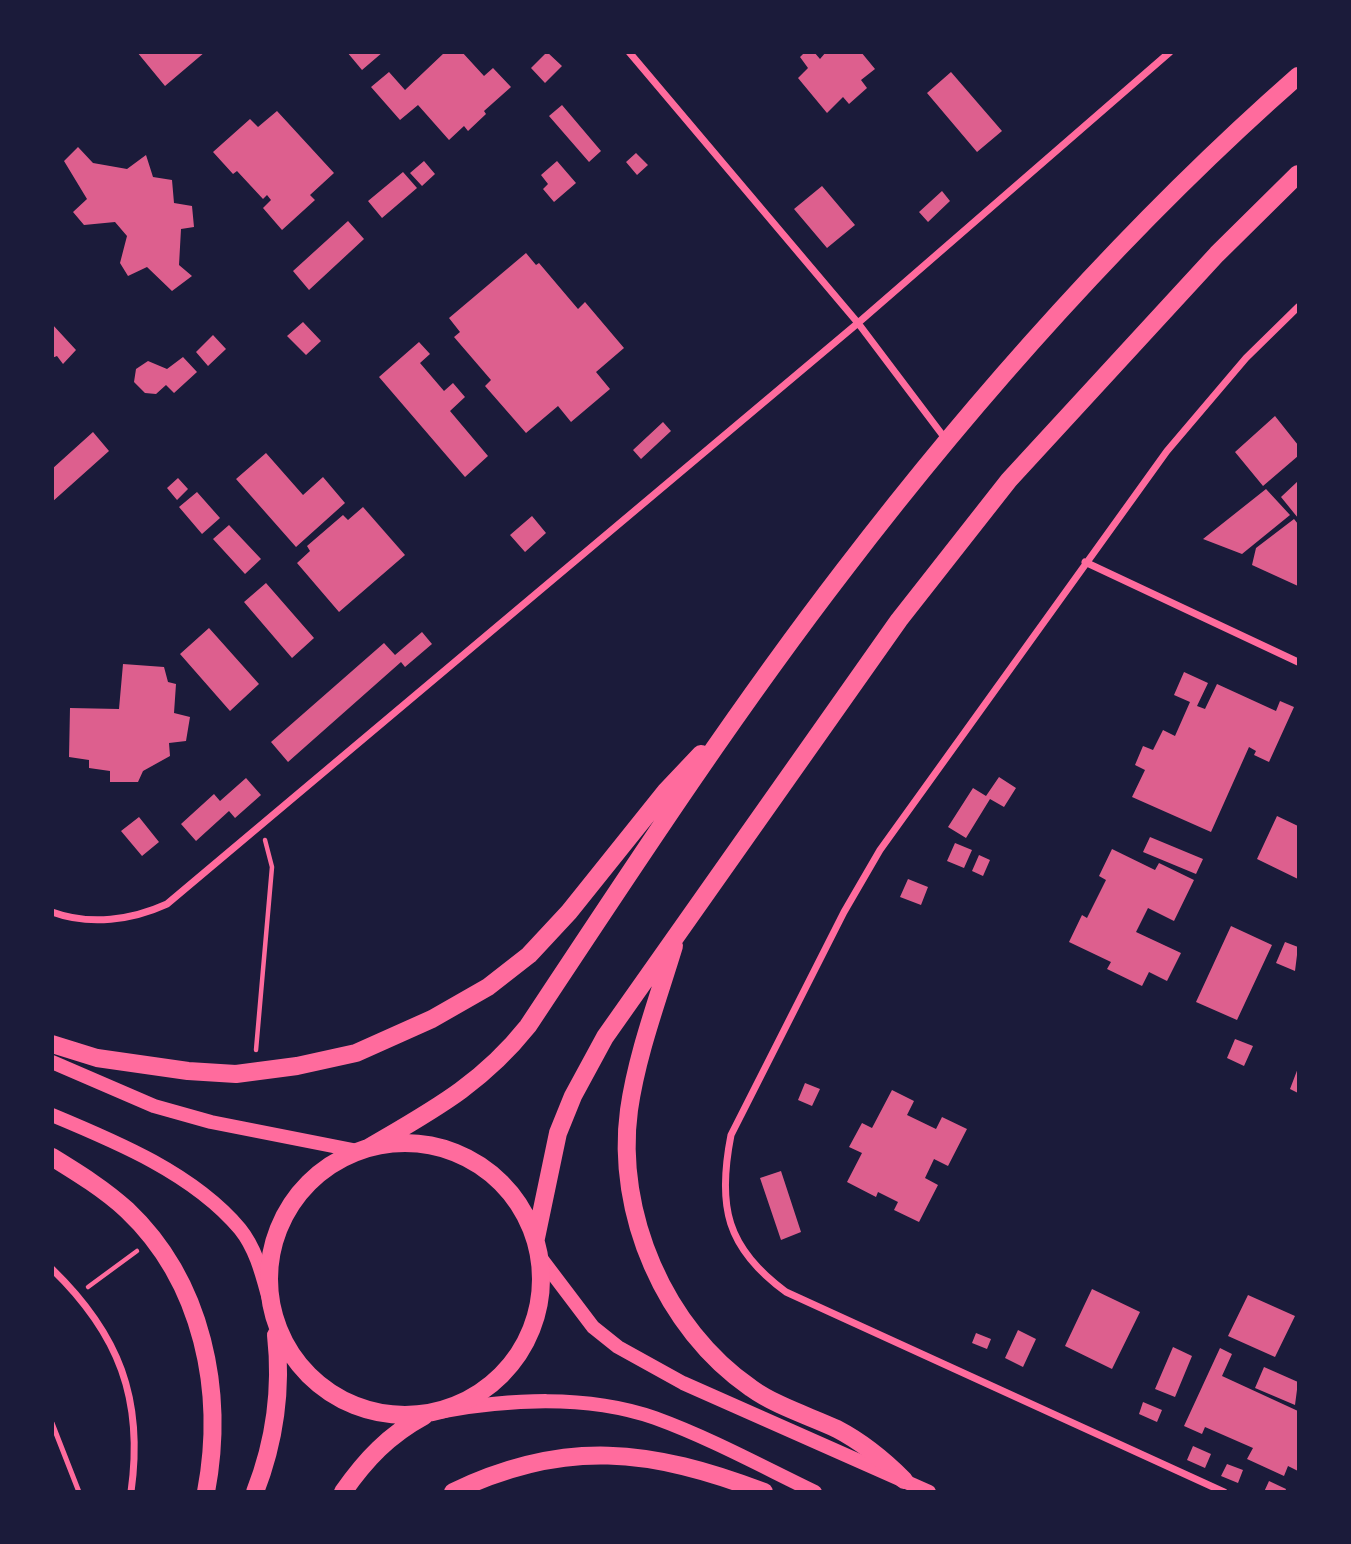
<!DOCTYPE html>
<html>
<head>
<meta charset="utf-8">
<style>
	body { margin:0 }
	#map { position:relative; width:1351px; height:1544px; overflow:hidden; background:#1b1b3a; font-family:Commissioner,sans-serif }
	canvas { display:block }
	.frame { position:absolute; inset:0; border:54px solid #1b1b3a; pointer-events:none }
</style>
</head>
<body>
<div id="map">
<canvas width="1351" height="1544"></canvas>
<div class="frame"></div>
</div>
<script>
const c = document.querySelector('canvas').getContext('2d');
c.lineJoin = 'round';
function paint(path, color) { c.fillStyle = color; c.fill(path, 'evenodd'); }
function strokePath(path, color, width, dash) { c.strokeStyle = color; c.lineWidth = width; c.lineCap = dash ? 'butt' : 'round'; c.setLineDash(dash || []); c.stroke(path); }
paint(new Path2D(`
	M 137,52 L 205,52 L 165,86 Z
	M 347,52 L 383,52 L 362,70 Z
	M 462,52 L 484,76 L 493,68 L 511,87 L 484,111 L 486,114 L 468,131 L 464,126 L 449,140 L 418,105 L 400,120 L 371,87 L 389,72 L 405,90 L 444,53 Z
	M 547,52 L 562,66 L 545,83 L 531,68 Z
	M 805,52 L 814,52 L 820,59 L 826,52 L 861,52 L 875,69 L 861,80 L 867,88 L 849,104 L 843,97 L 827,113 L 798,78 L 808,68 L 800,57 Z
	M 951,72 L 1002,131 L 977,152 L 927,93 Z
	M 562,105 L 601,151 L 589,162 L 549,116 Z
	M 277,111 L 334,173 L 310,195 L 315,200 L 282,230 L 263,208 L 271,200 L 267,195 L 263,199 L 237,171 L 233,174 L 213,152 L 250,119 L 258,127 Z
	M 78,147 L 93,163 L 127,169 L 146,155 L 153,177 L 172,180 L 174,203 L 192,206 L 194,227 L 181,229 L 179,265 L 192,276 L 172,291 L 147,267 L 128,276 L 120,263 L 127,236 L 115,222 L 84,225 L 73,212 L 87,199 L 64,161 Z
	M 636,153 L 648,165 L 637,175 L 626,162 Z
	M 424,161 L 435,174 L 422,186 L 410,173 Z
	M 557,161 L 576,183 L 554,202 L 543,189 L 548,184 L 541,175 Z
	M 403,172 L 417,188 L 382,218 L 368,201 Z
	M 822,186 L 855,225 L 827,248 L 794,209 Z
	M 942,191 L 950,201 L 928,222 L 919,212 Z
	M 348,221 L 364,239 L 309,290 L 293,271 Z
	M 526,253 L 536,265 L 539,263 L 578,309 L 585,302 L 624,348 L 596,372 L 610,389 L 571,422 L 558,406 L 526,433 L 485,386 L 491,380 L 454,337 L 460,332 L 449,318 Z
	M 303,322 L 321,341 L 306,355 L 287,336 Z
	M 52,324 L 76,350 L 63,364 L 57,356 L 52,358 Z
	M 213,335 L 226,349 L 208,366 L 196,352 Z
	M 419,342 L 430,354 L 420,363 L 444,391 L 453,383 L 465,397 L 450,411 L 488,456 L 465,477 L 379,377 Z
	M 183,357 L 197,372 L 174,393 L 166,385 L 156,394 L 145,393 L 134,382 L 136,369 L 148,361 L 167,369 Z
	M 1275,416 L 1298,445 L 1298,456 L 1263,486 L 1235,452 Z
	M 663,422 L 671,431 L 641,459 L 633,450 Z
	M 93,432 L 109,451 L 52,502 L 52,469 Z
	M 266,453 L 303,495 L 323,477 L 345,503 L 296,547 L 236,479 Z
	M 178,478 L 188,489 L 177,500 L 167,488 Z
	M 1298,481 L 1298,518 L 1281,497 Z
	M 1266,489 L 1290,515 L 1242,554 L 1203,539 Z
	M 197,492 L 220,518 L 202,534 L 179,507 Z
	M 363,507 L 405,555 L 339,612 L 297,563 L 310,551 L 307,546 L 343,515 L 348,520 Z
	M 532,516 L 546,533 L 525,552 L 510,535 Z
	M 1294,519 L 1298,524 L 1298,586 L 1252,565 L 1256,548 Z
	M 229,525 L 261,559 L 245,574 L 213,539 Z
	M 266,583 L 314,638 L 292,658 L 244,602 Z
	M 209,628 L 259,684 L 230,711 L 180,654 Z
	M 422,632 L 432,644 L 405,667 L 401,662 L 288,762 L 271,742 L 384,643 L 395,655 Z
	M 123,664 L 164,667 L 168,682 L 176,684 L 174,713 L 190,717 L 186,741 L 169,743 L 170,756 L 143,771 L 138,782 L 110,782 L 110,771 L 89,768 L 89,760 L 69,757 L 70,708 L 119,709 Z
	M 1184,672 L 1208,683 L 1197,706 L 1205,709 L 1217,684 L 1276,711 L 1280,701 L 1294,707 L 1269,762 L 1254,755 L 1256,751 L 1249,747 L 1211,832 L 1132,797 L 1145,770 L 1135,765 L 1143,746 L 1153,750 L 1163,730 L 1175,736 L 1190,702 L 1174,695 Z
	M 999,777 L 1016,788 L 1004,807 L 990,799 L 966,838 L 948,827 L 973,788 L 986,796 Z
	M 246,778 L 261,795 L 235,818 L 229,811 L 196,841 L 181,824 L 214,794 L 220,801 Z
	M 1277,816 L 1298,826 L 1298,879 L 1257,859 Z
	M 139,817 L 159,842 L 142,856 L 121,831 Z
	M 1150,837 L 1203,859 L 1196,874 L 1143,852 Z
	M 955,843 L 972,850 L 964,868 L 947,861 Z
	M 1112,849 L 1155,870 L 1159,863 L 1194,880 L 1174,921 L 1148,908 L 1136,932 L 1181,953 L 1167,981 L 1149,972 L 1142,986 L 1107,969 L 1111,962 L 1069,942 L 1082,915 L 1087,918 L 1106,880 L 1099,876 Z
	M 979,855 L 990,860 L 983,876 L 972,871 Z
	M 908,879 L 928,887 L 921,905 L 900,897 Z
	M 1231,926 L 1272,945 L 1237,1020 L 1196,1002 Z
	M 1285,942 L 1298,947 L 1295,971 L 1276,963 Z
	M 1235,1039 L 1253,1046 L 1244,1066 L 1227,1058 Z
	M 1298,1068 L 1298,1093 L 1290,1089 Z
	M 805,1083 L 820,1089 L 812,1106 L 798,1100 Z
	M 892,1090 L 914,1101 L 907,1115 L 936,1129 L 942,1117 L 967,1129 L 948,1166 L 934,1159 L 925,1178 L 938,1185 L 919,1222 L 894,1210 L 898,1202 L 878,1192 L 876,1197 L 847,1182 L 862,1153 L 849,1147 L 862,1123 L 872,1128 Z
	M 781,1171 L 801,1232 L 781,1240 L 760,1178 Z
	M 1092,1289 L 1140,1312 L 1112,1369 L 1065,1346 Z
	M 1248,1295 L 1295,1316 L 1275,1357 L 1228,1336 Z
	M 1018,1330 L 1036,1339 L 1023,1367 L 1005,1358 Z
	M 976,1333 L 991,1339 L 987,1349 L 972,1343 Z
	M 1173,1347 L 1192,1356 L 1175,1397 L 1155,1389 Z
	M 1220,1348 L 1232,1354 L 1222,1376 L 1298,1411 L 1298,1471 L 1288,1466 L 1284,1476 L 1247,1459 L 1253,1448 L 1205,1427 L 1202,1434 L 1184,1426 Z
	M 1264,1367 L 1298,1382 L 1295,1405 L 1255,1388 Z
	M 1143,1402 L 1162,1410 L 1157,1422 L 1139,1414 Z
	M 1193,1446 L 1211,1454 L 1205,1468 L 1187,1460 Z
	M 1227,1464 L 1243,1470 L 1238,1483 L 1221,1476 Z
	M 1269,1481 L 1286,1489 L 1285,1492 L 1264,1492 Z`), '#dd5f8e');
strokePath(new Path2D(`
	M 256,1050 L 272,867 L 265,840
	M 88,1287 L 137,1251`), '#ff6b9d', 4.5);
strokePath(new Path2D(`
	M 52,1423 L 79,1492`), '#ff6b9d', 5);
strokePath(new Path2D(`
	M 629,52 L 858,323 L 947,441
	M 1085,562 L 1298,662
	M 52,912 C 90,926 132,920 167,904 L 858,323 L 1170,52
	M 52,1269 C 119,1334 144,1399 131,1492
	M 1224,1492 L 786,1292 C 726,1248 717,1206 731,1135 L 844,912 L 880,850 L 1167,451 L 1246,358 L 1298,307`), '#ff6b9d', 7);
strokePath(new Path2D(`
	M 52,1062 L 154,1106 L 211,1122 L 358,1151
	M 52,1115 C 117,1142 194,1174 240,1229 C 257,1250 263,1278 270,1303
	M 540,1257 L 593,1327 L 618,1347 L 683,1383 L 929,1492
	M 438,1412 C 509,1399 586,1394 655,1418 C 710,1438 763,1467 815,1492`), '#ff6b9d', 14);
strokePath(new Path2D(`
	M 674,946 C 658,999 637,1054 629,1110 C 615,1213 665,1329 751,1388 C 776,1406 809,1416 837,1429 C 862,1442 884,1460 904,1480
	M 52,1044 L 97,1058 L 188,1071 L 236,1074 L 297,1066 L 356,1053 L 432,1019 L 488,987 L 529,955 L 569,912 L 666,791 L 701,754
	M269 1279a136 136 0 1 1 272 0a136 136 0 1 1-272 0Z
	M 368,1148 C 431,1111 481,1085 528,1026 C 630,872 731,717 844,570 C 977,396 1134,220 1298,76
	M 52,1157 C 78,1173 104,1189 127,1210 C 203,1282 225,1392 206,1492
	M 536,1238 L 558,1133 L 573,1096 L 605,1037 L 899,620 L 1009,480 L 1217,254 L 1298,174
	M 255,1492 C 275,1441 282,1389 276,1335
	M 343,1492 C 366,1459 389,1435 424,1416
	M 453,1492 C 565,1438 651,1449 764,1492`), '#ff6b9d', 18);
</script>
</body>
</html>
